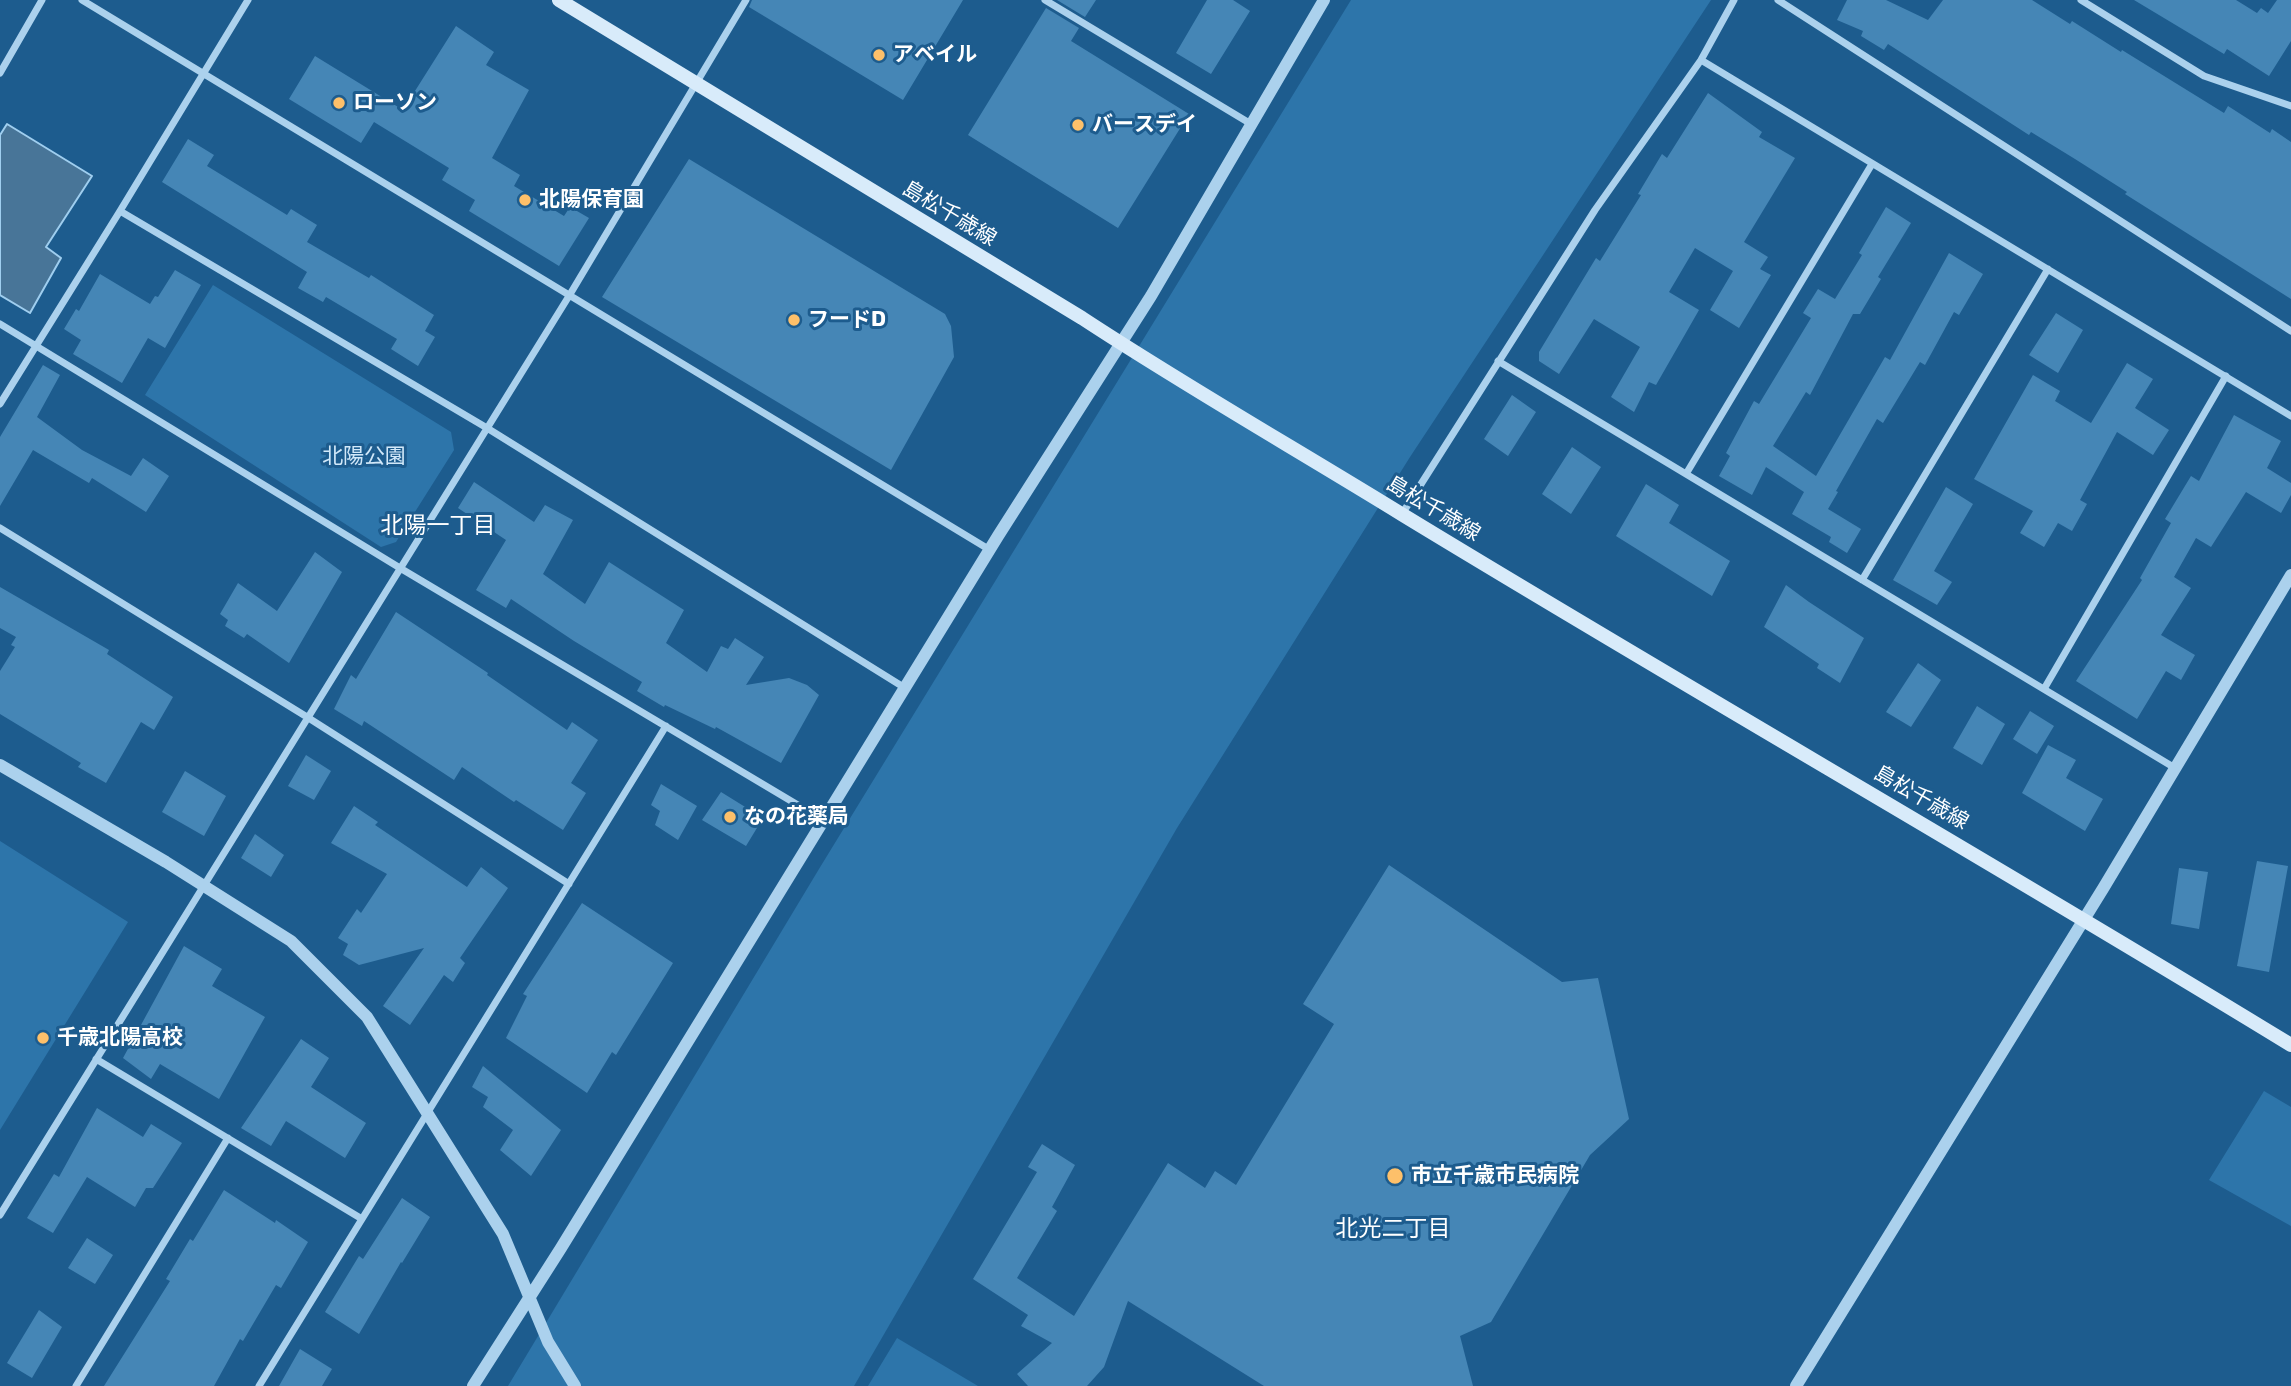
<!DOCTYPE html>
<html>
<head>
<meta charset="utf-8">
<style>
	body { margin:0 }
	canvas { display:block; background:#1d5c8e }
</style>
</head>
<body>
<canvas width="2291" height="1386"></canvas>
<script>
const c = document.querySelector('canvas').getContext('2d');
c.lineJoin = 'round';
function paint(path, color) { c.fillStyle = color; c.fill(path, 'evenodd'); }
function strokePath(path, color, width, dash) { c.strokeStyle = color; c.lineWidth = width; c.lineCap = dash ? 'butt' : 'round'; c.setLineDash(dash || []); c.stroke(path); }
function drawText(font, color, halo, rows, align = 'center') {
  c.font = font + ' Rubik,"Noto Sans JP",sans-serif'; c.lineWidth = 6; c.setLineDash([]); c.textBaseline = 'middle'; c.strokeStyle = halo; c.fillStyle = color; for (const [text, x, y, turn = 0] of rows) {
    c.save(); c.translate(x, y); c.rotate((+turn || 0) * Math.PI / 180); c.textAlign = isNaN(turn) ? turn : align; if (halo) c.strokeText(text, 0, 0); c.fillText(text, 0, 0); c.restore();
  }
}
paint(new Path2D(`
	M 1351,0 L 1711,0 L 1410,457 L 1177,828 L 854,1386 L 508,1386 L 819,869 Z
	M 213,285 L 451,432 L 454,450 L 396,542 L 381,547 L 145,395 Z
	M 0,841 L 128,922 L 0,1130 Z
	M 2264,1091 L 2291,1107 L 2291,1226 L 2209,1180 Z
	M 897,1338 L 978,1386 L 868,1386 Z`), '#2d75aa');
const water = new Path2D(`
	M 7,124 L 92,176 L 46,247 L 61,258 L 30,313 L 0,295 L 0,135 Z`);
paint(water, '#487598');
strokePath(water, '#9fceef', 2);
paint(new Path2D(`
	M 752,0 L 963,0 L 903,100 L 749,7 Z
	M 1057,0 L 1096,0 L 1085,17 Z
	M 1207,0 L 1233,0 L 1250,11 L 1211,74 L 1176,53 Z
	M 1847,0 L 1886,0 L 1928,20 L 1943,0 L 2032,0 L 2070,24 L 2072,21 L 2121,52 L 2122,50 L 2224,113 L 2228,106 L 2270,133 L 2272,129 L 2291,142 L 2291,299 L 2125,194 L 2127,192 L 2075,159 L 2031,132 L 2029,135 L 1888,44 L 1884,50 L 1861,36 L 1863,31 L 1837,20 Z
	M 2134,0 L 2236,0 L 2257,13 L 2261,8 L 2268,13 L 2277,0 L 2291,0 L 2291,41 L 2269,76 L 2227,49 L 2224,54 Z
	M 1046,8 L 1079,28 L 1071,41 L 1189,114 L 1118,228 L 968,135 Z
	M 456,26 L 494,52 L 486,65 L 529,90 L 492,158 L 520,175 L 514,186 L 564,216 L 570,207 L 589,218 L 559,266 L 469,211 L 475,200 L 442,180 L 449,168 L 374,122 L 361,143 L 289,99 L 315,56 L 403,110 Z
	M 1708,93 L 1762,132 L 1759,137 L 1795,158 L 1744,242 L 1768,257 L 1760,269 L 1771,275 L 1739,328 L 1710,310 L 1733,271 L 1695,248 L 1669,292 L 1699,310 L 1656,385 L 1649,382 L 1634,412 L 1611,397 L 1640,347 L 1594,319 L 1559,374 L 1539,361 L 1539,352 L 1596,258 L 1600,261 L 1641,195 L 1638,194 L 1662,154 L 1667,158 Z
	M 188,139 L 214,155 L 207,166 L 287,215 L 291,209 L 317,225 L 307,242 L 369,278 L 371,275 L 434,315 L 425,331 L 435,337 L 418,366 L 391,349 L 397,339 L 326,297 L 323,302 L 298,288 L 307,272 L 162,182 Z
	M 689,159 L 945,314 L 951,326 L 954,357 L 891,470 L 602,297 Z
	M 1886,207 L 1911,223 L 1878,277 L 1881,279 L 1860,314 L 1853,314 L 1810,395 L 1806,392 L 1773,446 L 1816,476 L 1885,357 L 1890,360 L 1949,253 L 1983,274 L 1959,315 L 1954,312 L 1925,365 L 1920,362 L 1883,423 L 1877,419 L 1836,491 L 1838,492 L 1828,509 L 1861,529 L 1847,553 L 1829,542 L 1831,537 L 1792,514 L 1804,492 L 1766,467 L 1752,495 L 1719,476 L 1730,456 L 1726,453 L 1754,401 L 1759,404 L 1811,318 L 1803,313 L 1818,289 L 1835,299 L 1862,255 L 1859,253 Z
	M 175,270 L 201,285 L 165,348 L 148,338 L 122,383 L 73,354 L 81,340 L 64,329 L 76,309 L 79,311 L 100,274 L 150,304 L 155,296 L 158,297 Z
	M 2056,313 L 2083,330 L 2058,373 L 2029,355 Z
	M 2127,363 L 2153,379 L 2135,408 L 2169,430 L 2153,455 L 2117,432 L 2080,500 L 2087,504 L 2072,531 L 2058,523 L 2044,547 L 2020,533 L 2033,511 L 1974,479 L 2033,375 L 2060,391 L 2055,401 L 2091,423 Z
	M 43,365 L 60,375 L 37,417 L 82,450 L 131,476 L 143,458 L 169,476 L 146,512 L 92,478 L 89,483 L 33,450 L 0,506 L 0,437 Z
	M 1512,395 L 1536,412 L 1508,456 L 1484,439 Z
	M 2234,415 L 2281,441 L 2267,468 L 2291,483 L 2291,495 L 2281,513 L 2246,492 L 2211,547 L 2196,538 L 2174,577 L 2191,588 L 2161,635 L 2195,655 L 2181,680 L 2166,671 L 2137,719 L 2076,681 L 2142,580 L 2140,578 L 2171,523 L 2165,519 L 2191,476 L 2199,481 Z
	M 1572,447 L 1601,467 L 1571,514 L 1542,494 Z
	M 474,482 L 534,522 L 545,505 L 573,520 L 543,574 L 585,604 L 609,562 L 684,610 L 666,643 L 707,672 L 721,646 L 728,649 L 735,638 L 764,657 L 746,685 L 789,678 L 807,685 L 819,695 L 781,763 L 716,727 L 715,729 L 665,705 L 664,707 L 637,691 L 642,682 L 574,641 L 511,599 L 506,608 L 476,590 L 506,540 L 458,508 Z
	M 1646,484 L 1679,505 L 1669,523 L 1730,561 L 1712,596 L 1616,536 Z
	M 1946,487 L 1973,504 L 1934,571 L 1952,582 L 1937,605 L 1893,580 Z
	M 315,552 L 342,572 L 289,663 L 247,634 L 244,638 L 225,626 L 228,620 L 220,614 L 238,583 L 277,611 Z
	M 1786,585 L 1809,602 L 1864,638 L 1840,683 L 1817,668 L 1819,664 L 1764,627 Z
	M 0,587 L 109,650 L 107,654 L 173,697 L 154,730 L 141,722 L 106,783 L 78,767 L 81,763 L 0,714 L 0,671 L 15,647 L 11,645 L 16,637 L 0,628 Z
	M 396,612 L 488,673 L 487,675 L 567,730 L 572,722 L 598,740 L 571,783 L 586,793 L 563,830 L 516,800 L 514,802 L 462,767 L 454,780 L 364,721 L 362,726 L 334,709 L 351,675 L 356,679 Z
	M 1918,663 L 1941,680 L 1911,727 L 1886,712 Z
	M 1977,706 L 2005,724 L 1982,765 L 1953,748 Z
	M 2030,711 L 2054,726 L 2037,754 L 2013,739 Z
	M 2048,745 L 2076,760 L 2066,778 L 2103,799 L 2085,831 L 2022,793 Z
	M 306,755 L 331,771 L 314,800 L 288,786 Z
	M 185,771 L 226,796 L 204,836 L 162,812 Z
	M 661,784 L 697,806 L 678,840 L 655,825 L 660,811 L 651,805 Z
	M 721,792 L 763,818 L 746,846 L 702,820 Z
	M 354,806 L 378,822 L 375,825 L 467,887 L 481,867 L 508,888 L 460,958 L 465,963 L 453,982 L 444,975 L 410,1025 L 383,1006 L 424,948 L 359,965 L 343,955 L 348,944 L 338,938 L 357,909 L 361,913 L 387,874 L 331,843 Z
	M 255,834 L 284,855 L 271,877 L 241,858 Z
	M 2257,861 L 2288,866 L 2269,972 L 2237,966 Z
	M 1389,865 L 1562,982 L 1598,978 L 1629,1119 L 1590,1155 L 1491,1322 L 1460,1336 L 1473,1386 L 1264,1386 L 1128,1301 L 1104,1367 L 1087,1386 L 1028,1386 L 1017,1374 L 1052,1343 L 1021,1326 L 1028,1315 L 973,1279 L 1037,1172 L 1028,1167 L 1042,1144 L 1075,1165 L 1052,1207 L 1057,1211 L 1017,1278 L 1074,1316 L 1168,1163 L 1205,1188 L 1215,1171 L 1236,1185 L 1334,1024 L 1303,1004 Z
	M 2179,868 L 2208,872 L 2199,929 L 2171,924 Z
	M 582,903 L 673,963 L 616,1055 L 612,1052 L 587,1093 L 506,1038 L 527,996 L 523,994 Z
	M 184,946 L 222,969 L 212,986 L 265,1017 L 219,1099 L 160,1064 L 151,1079 L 123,1058 Z
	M 301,1039 L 329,1058 L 311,1087 L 366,1123 L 345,1158 L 286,1121 L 271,1146 L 241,1128 Z
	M 483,1066 L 561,1130 L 531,1176 L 500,1150 L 513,1130 L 483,1107 L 488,1097 L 472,1087 Z
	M 97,1108 L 143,1137 L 151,1124 L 182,1143 L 153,1188 L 146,1188 L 135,1207 L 87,1177 L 53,1233 L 27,1218 L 54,1174 L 59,1177 Z
	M 224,1190 L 275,1223 L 276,1220 L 308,1242 L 281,1288 L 276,1285 L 243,1341 L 240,1339 L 214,1386 L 104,1386 L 170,1281 L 166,1279 L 190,1239 L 193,1241 Z
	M 402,1198 L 430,1217 L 402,1263 L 401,1262 L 359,1334 L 325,1312 L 359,1256 L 363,1259 Z
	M 87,1238 L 113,1255 L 95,1284 L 68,1268 Z
	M 39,1310 L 62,1327 L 32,1378 L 7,1363 Z
	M 300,1349 L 332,1369 L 322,1386 L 279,1386 Z`), '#4586b6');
strokePath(new Path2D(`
	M 82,0 L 990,550
	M 1045,0 L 1251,124
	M 1778,0 L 2291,331
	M 2081,0 L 2204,76 L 2291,106
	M 1701,60 L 2291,416
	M 0,73 L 42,0
	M 120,211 L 487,428 L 905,688
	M 0,324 L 400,568 L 823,820
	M 1498,361 L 2175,768
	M 0,404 L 120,211 L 248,0
	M 1686,474 L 1872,164
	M 1402,514 L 1595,210 L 1701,60 L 1734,0
	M 0,528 L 307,717 L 569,884
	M 1862,580 L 2048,269
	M 2044,689 L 2226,376
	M 96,1059 L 362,1219
	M 0,1215 L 569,296 L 746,0
	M 76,1386 L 228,1138
	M 259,1386 L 666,726`), '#abd1ed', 7);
strokePath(new Path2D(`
	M 0,765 L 166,862 L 291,941 L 367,1017 L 503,1234 L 548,1342 L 575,1386
	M 473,1386 L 561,1248 L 998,536 L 1151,296 L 1324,0
	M 1796,1386 L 2104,887 L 2291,575`), '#abd1ed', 12);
strokePath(new Path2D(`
	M 559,0 L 1082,318 C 1187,387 1296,449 1403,515 C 1697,694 1997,865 2291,1045`), '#d8ebfa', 14);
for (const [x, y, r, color] of [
	[879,55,7,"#fdc06a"],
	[339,103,7,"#fdc06a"],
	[1078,125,7,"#fdc06a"],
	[525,200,7,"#fdc06a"],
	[794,320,7,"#fdc06a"],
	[730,817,7,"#fdc06a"],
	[43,1038,7,"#fdc06a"],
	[1395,1176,9,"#fdc06a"]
]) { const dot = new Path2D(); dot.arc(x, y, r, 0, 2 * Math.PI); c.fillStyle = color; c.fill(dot); strokePath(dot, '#1d5c8e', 2.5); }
drawText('bold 21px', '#fff', '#1d5c8e', [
	["アベイル",893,55],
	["ローソン",353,103],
	["バースデイ",1092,125],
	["北陽保育園",539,200],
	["フードD",808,320],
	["なの花薬局",744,817],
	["千歳北陽高校",57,1038],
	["市立千歳市民病院",1411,1176]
], 'left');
drawText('21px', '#fff', '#1d5c8e', [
	["島松千歳線",949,214,31],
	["島松千歳線",1433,509,31],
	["島松千歳線",1921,798,30]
]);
drawText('21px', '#d1e8f9', '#1d5c8e', [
	["北陽公園",364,457]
]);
drawText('23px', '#fff', '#1d5c8e', [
	["北陽一丁目",438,526],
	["北光二丁目",1393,1229]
]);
</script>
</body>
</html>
